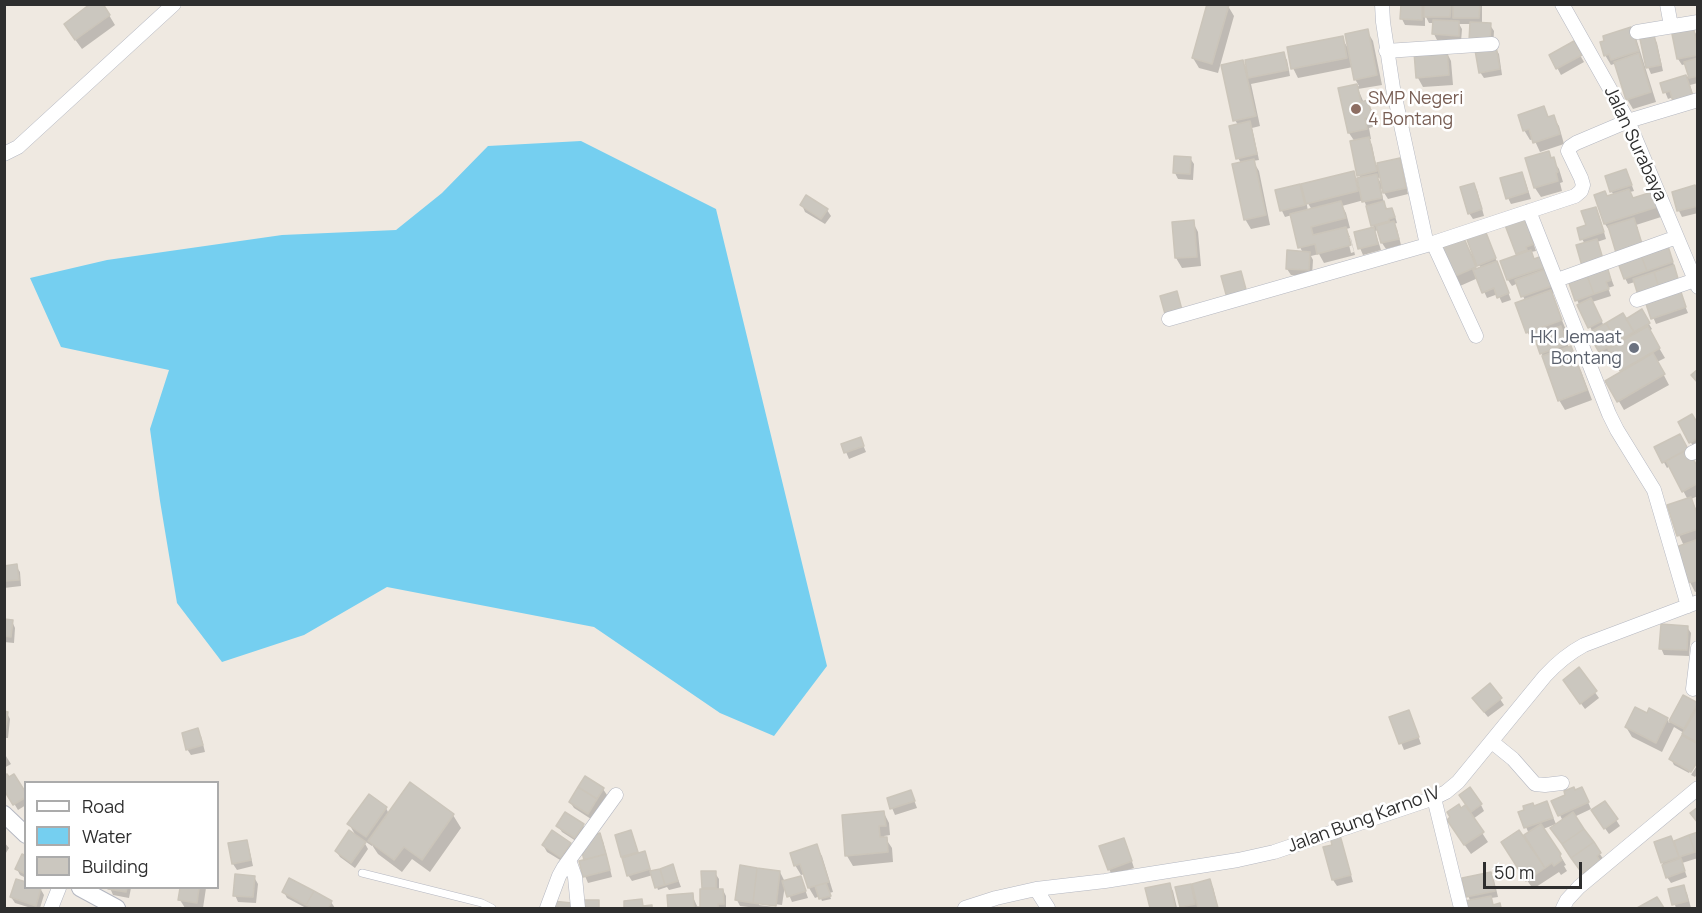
<!DOCTYPE html>
<html>
<head>
<meta charset="utf-8">
<style>
	body { margin:0 }
	#map { position:relative; width:1702px; height:913px; overflow:hidden; background:#efe9e1; font-family:Manrope,sans-serif }
	canvas { display:block }
	.frame { position:absolute; inset:0; border:6px solid #2e2e2e; pointer-events:none }
	.legend { position:absolute; left:24px; top:781px; width:195px; height:108px; box-sizing:border-box; background:#fff; border:2px solid #ababab; margin:0; padding:8px 10px; list-style:none; font-size:18px; color:#2e2e2e }
	.legend li { display:flex; align-items:center; gap:12px; height:30px }
	.legend b { width:30px; border:2px solid #ababab }
	.scale { position:absolute; left:1483px; top:862px; width:99px; height:27px; box-sizing:border-box; border:3px solid #2e2e2e; border-top:0; padding-left:8px; font-size:18px; line-height:21px; white-space:nowrap; color:#2e2e2e; -webkit-text-stroke:4px #fff; paint-order:stroke }
</style>
</head>
<body>
<div id="map">
<canvas width="1702" height="913"></canvas>
<div class="frame"></div>
<ul class="legend">
<li><b style="height:8px;background:#fff"></b>Road</li>
<li><b style="height:16px;background:#75cff0"></b>Water</li>
<li><b style="height:16px;background:#cbc7bf"></b>Building</li>
</ul>
<div class="scale">50 m</div>
</div>
<script>
const c = document.querySelector('canvas').getContext('2d');
c.lineJoin = 'round';
function paint(path, color) { c.fillStyle = color; c.fill(path, 'evenodd'); }
function strokePath(path, color, width, dash) { c.strokeStyle = color; c.lineWidth = width; c.lineCap = dash ? 'butt' : 'round'; c.setLineDash(dash || []); c.stroke(path); }
function drawText(font, color, halo, rows, align = 'center') {
  c.font = font + ' Manrope,sans-serif'; c.lineWidth = 5; c.setLineDash([]); c.textBaseline = 'middle'; c.strokeStyle = halo; c.fillStyle = color; for (const [text, x, y, turn = 0] of rows) {
    c.save(); c.translate(x, y); c.rotate((+turn || 0) * Math.PI / 180); c.textAlign = isNaN(turn) ? turn : align; if (halo) c.strokeText(text, 0, 0); c.fillText(text, 0, 0); c.restore();
  }
}
paint(new Path2D(`
	M 581,141 L 716,209 L 827,666 L 774,736 L 720,713 L 594,627 L 387,587 L 304,635 L 222,662 L 177,603 L 160,501 L 150,429 L 169,370 L 61,347 L 30,278 L 107,260 L 282,235 L 396,230 L 442,193 L 488,146 Z`), '#75cff0');
paint(new Path2D(`
	M 1208,4 L 1222,4 L 1228,6 L 1234,16 L 1218,73 L 1199,68 L 1193,58 Z
	M 1402,4 L 1482,4 L 1482,24 L 1490,25 L 1494,31 L 1493,48 L 1495,48 L 1499,54 L 1502,75 L 1484,78 L 1480,72 L 1471,24 L 1459,24 L 1462,29 L 1461,42 L 1437,40 L 1434,34 L 1434,23 L 1429,23 L 1425,15 L 1425,26 L 1405,25 L 1402,19 Z
	M 109,15 L 115,25 L 82,49 L 71,34 Z
	M 1692,26 L 1697,36 L 1698,83 L 1690,85 L 1695,102 L 1673,97 L 1668,99 L 1662,84 L 1689,76 L 1686,64 L 1682,65 L 1678,59 Z
	M 1367,31 L 1373,41 L 1382,85 L 1358,89 L 1364,103 L 1367,102 L 1373,112 L 1376,126 L 1369,128 L 1371,139 L 1369,139 L 1372,145 L 1376,165 L 1399,160 L 1402,166 L 1408,194 L 1388,199 L 1381,188 L 1384,204 L 1388,210 L 1391,209 L 1395,216 L 1397,223 L 1394,224 L 1397,229 L 1401,245 L 1386,249 L 1382,243 L 1379,230 L 1375,231 L 1381,250 L 1363,255 L 1360,248 L 1356,233 L 1374,228 L 1367,208 L 1364,200 L 1342,206 L 1346,213 L 1350,228 L 1346,229 L 1351,239 L 1355,255 L 1324,263 L 1319,254 L 1311,256 L 1313,260 L 1312,276 L 1291,275 L 1287,269 L 1303,253 L 1300,247 L 1292,215 L 1285,217 L 1282,211 L 1277,191 L 1300,186 L 1304,194 L 1353,173 L 1357,180 L 1361,179 L 1359,175 L 1355,142 L 1349,133 L 1340,90 L 1359,86 L 1355,79 L 1353,67 L 1298,78 L 1293,68 L 1342,38 L 1349,50 ZM 1382,177 L 1383,187 L 1378,178 ZM 1306,200 L 1312,210 L 1308,211 ZM 1347,237 L 1350,237 L 1354,252 L 1351,253 Z
	M 1654,37 L 1657,43 L 1663,71 L 1651,74 L 1648,67 Z
	M 1636,38 L 1656,102 L 1633,109 L 1627,99 L 1618,70 L 1614,64 L 1611,65 L 1605,55 L 1602,43 Z
	M 1573,43 L 1584,62 L 1561,75 L 1551,56 Z
	M 1446,51 L 1451,61 L 1453,85 L 1423,87 L 1418,78 Z
	M 1283,54 L 1287,60 L 1290,76 L 1251,84 L 1260,126 L 1252,128 L 1259,160 L 1253,161 L 1259,171 L 1270,225 L 1251,229 L 1245,219 L 1241,163 L 1238,158 L 1238,125 L 1235,120 L 1243,62 L 1248,71 Z
	M 1544,108 L 1549,118 L 1553,117 L 1559,126 L 1564,144 L 1540,152 L 1534,139 L 1530,140 L 1524,130 Z
	M 1548,153 L 1559,169 L 1563,182 L 1560,183 L 1562,191 L 1541,197 L 1535,188 Z
	M 1190,158 L 1194,164 L 1193,180 L 1178,179 L 1175,173 Z
	M 1626,170 L 1634,191 L 1630,192 L 1634,200 L 1657,204 L 1661,217 L 1636,225 L 1638,228 L 1636,228 L 1644,255 L 1667,247 L 1670,253 L 1675,268 L 1674,268 L 1682,288 L 1678,289 L 1688,313 L 1656,324 L 1646,300 L 1635,282 L 1628,284 L 1625,278 L 1611,233 L 1605,224 L 1607,197 L 1614,195 L 1611,191 Z
	M 1522,174 L 1525,180 L 1531,199 L 1511,204 L 1508,198 Z
	M 1473,184 L 1477,190 L 1484,216 L 1473,219 L 1469,213 Z
	M 1694,186 L 1698,192 L 1698,213 L 1682,217 L 1679,211 L 1673,193 Z
	M 802,205 L 827,210 L 831,216 L 825,224 L 805,212 Z
	M 1595,209 L 1599,215 L 1606,239 L 1597,242 L 1614,286 L 1608,288 L 1611,296 L 1592,302 L 1604,326 L 1626,321 L 1641,311 L 1652,329 L 1649,331 L 1665,358 L 1657,362 L 1669,385 L 1624,410 L 1607,381 L 1623,372 L 1612,353 L 1604,358 L 1590,334 L 1593,333 L 1577,300 L 1600,270 L 1582,239 Z
	M 1524,220 L 1536,241 L 1533,242 L 1536,251 L 1531,252 L 1535,260 L 1541,258 L 1555,292 L 1551,294 L 1566,330 L 1563,332 L 1569,348 L 1581,371 L 1592,400 L 1565,410 L 1559,400 L 1537,341 L 1533,342 L 1528,333 L 1517,304 L 1525,301 L 1518,283 L 1512,286 L 1508,280 L 1518,256 L 1507,225 Z
	M 1193,222 L 1198,232 L 1201,266 L 1182,268 L 1176,258 L 1173,224 Z
	M 1488,238 L 1511,300 L 1502,303 L 1498,294 L 1487,298 L 1478,278 L 1460,286 L 1454,276 L 1464,240 L 1473,256 ZM 1476,260 L 1481,268 L 1477,270 L 1474,261 Z
	M 1680,423 L 1698,427 L 1698,446 L 1694,448 Z
	M 1679,436 L 1698,470 L 1698,496 L 1691,499 L 1698,513 L 1698,541 L 1695,542 L 1698,546 L 1698,591 L 1695,592 L 1690,582 L 1684,546 L 1679,535 L 1688,500 L 1670,466 L 1667,468 L 1656,448 Z
	M 860,438 L 866,452 L 849,459 L 843,445 Z
	M 16,566 L 20,572 L 21,586 L 4,588 L 4,567 Z
	M 4,620 L 12,621 L 15,628 L 14,643 L 4,642 Z
	M 1687,627 L 1691,633 L 1689,656 L 1664,655 L 1661,648 Z
	M 1579,670 L 1599,698 L 1585,709 L 1568,686 Z
	M 1684,697 L 1698,705 L 1698,758 L 1689,773 L 1674,765 L 1671,759 L 1688,740 L 1684,733 L 1674,727 L 1662,752 L 1632,737 L 1626,727 L 1647,715 L 1667,719 L 1669,723 Z
	M 1500,699 L 1504,705 L 1488,717 L 1478,705 Z
	M 4,713 L 7,713 L 10,719 L 8,738 L 4,738 Z
	M 1391,718 L 1412,718 L 1421,744 L 1404,750 Z
	M 197,730 L 201,736 L 205,752 L 191,755 L 187,749 Z
	M 4,753 L 11,764 L 4,768 Z
	M 1698,764 L 1698,773 L 1695,777 L 1691,775 Z
	M 4,787 L 26,796 L 26,805 L 18,810 Z
	M 603,789 L 607,795 L 591,819 L 574,808 L 570,802 Z
	M 911,792 L 917,808 L 895,815 L 892,808 Z
	M 1575,792 L 1585,795 L 1591,809 L 1574,817 L 1604,860 L 1586,879 L 1556,834 L 1563,821 L 1553,802 Z
	M 1547,803 L 1556,824 L 1543,829 L 1560,855 L 1566,865 L 1564,866 L 1567,871 L 1561,875 L 1559,872 L 1533,889 L 1508,852 L 1529,834 L 1520,813 Z
	M 1605,803 L 1620,826 L 1609,834 L 1597,817 Z
	M 1481,805 L 1484,811 L 1473,819 L 1488,842 L 1471,854 L 1454,830 L 1461,810 L 1467,806 Z
	M 386,808 L 389,814 L 453,815 L 461,828 L 430,872 L 412,859 L 402,872 L 378,854 L 372,845 L 372,846 L 363,840 L 368,849 L 355,868 L 340,857 L 336,851 L 356,836 L 349,824 Z
	M 884,813 L 889,823 L 890,835 L 884,836 L 892,848 L 893,862 L 853,866 L 847,856 Z
	M 583,825 L 586,832 L 579,843 L 562,832 L 558,826 Z
	M 630,832 L 639,855 L 644,853 L 652,873 L 673,866 L 681,887 L 669,890 L 667,887 L 658,890 L 653,875 L 632,881 L 628,875 L 623,856 Z
	M 1698,834 L 1698,858 L 1682,863 L 1687,877 L 1671,883 L 1667,877 L 1656,843 L 1673,842 Z
	M 599,835 L 603,841 L 612,877 L 588,883 L 585,876 L 585,861 Z
	M 1339,837 L 1342,843 L 1353,882 L 1337,886 L 1333,880 L 1325,848 L 1334,846 Z
	M 246,841 L 249,848 L 253,866 L 237,870 L 233,864 Z
	M 4,842 L 9,848 L 4,856 Z
	M 570,844 L 573,850 L 565,863 L 547,852 L 543,845 Z
	M 816,846 L 822,856 L 833,892 L 829,893 L 831,899 L 822,901 L 820,896 L 815,898 L 809,888 L 805,874 L 801,875 L 795,865 Z
	M 1127,846 L 1134,868 L 1112,875 L 1109,869 Z
	M 26,857 L 26,878 L 20,875 L 17,869 Z
	M 780,872 L 785,882 L 801,878 L 808,898 L 792,902 L 785,885 L 782,905 L 759,902 L 759,905 L 782,908 L 757,908 L 740,906 L 737,900 Z
	M 703,873 L 715,873 L 719,879 L 719,890 L 723,890 L 726,896 L 726,908 L 669,908 L 668,897 L 692,895 L 698,908 L 702,908 Z
	M 1490,874 L 1494,880 L 1498,897 L 1491,898 L 1494,906 L 1499,905 L 1501,908 L 1468,908 L 1466,902 L 1471,902 L 1468,896 Z
	M 254,877 L 258,884 L 256,903 L 238,902 L 235,895 Z
	M 1209,881 L 1213,887 L 1218,908 L 1182,908 L 1177,888 Z
	M 1170,885 L 1173,891 L 1177,908 L 1151,908 L 1147,889 Z
	M 1683,887 L 1687,893 L 1691,908 L 1676,908 L 1670,890 Z
	M 26,888 L 40,888 L 44,895 L 40,908 L 31,908 L 15,903 L 11,897 Z
	M 110,888 L 131,888 L 129,898 L 113,895 Z
	M 180,888 L 206,888 L 203,908 L 185,908 L 180,900 L 181,890 Z
	M 284,892 L 331,902 L 335,908 L 306,908 L 287,898 Z`), '#0003');
const building = new Path2D(`
	M 90,4 L 103,4 L 110,15 L 75,40 L 64,24 Z
	M 1207,4 L 1229,5 L 1212,64 L 1192,58 Z
	M 1401,4 L 1422,4 L 1422,20 L 1400,19 Z
	M 1424,4 L 1451,4 L 1450,17 L 1424,17 Z
	M 1453,4 L 1480,4 L 1479,18 L 1453,18 Z
	M 1433,20 L 1459,21 L 1459,36 L 1432,34 Z
	M 1470,22 L 1491,23 L 1490,42 L 1469,41 Z
	M 1693,24 L 1698,55 L 1677,59 L 1671,29 Z
	M 1631,27 L 1639,51 L 1611,60 L 1609,54 L 1604,56 L 1600,42 L 1604,41 L 1603,36 Z
	M 1368,29 L 1377,75 L 1354,80 L 1345,34 Z
	M 1654,35 L 1661,65 L 1646,68 L 1640,39 Z
	M 1343,36 L 1347,58 L 1291,69 L 1287,47 Z
	M 1574,41 L 1582,55 L 1556,69 L 1549,55 Z
	M 1496,46 L 1500,69 L 1479,73 L 1475,50 Z
	M 1447,49 L 1449,75 L 1416,78 L 1414,52 Z
	M 1284,52 L 1288,70 L 1248,78 L 1245,60 Z
	M 1639,53 L 1651,92 L 1626,100 L 1614,62 Z
	M 1698,58 L 1698,76 L 1689,78 L 1684,62 Z
	M 1243,60 L 1256,116 L 1233,121 L 1221,65 Z
	M 1686,75 L 1693,96 L 1673,102 L 1670,91 L 1663,93 L 1660,83 Z
	M 1357,84 L 1361,102 L 1368,100 L 1372,116 L 1365,118 L 1367,129 L 1348,133 L 1338,88 Z
	M 1544,106 L 1548,117 L 1554,115 L 1560,134 L 1533,143 L 1529,129 L 1523,131 L 1518,115 Z
	M 1250,121 L 1257,154 L 1236,159 L 1229,126 Z
	M 1369,137 L 1377,171 L 1357,176 L 1350,141 Z
	M 1549,151 L 1551,158 L 1554,157 L 1558,172 L 1556,173 L 1558,181 L 1534,188 L 1525,158 Z
	M 1174,156 L 1191,157 L 1190,174 L 1173,173 Z
	M 1400,158 L 1406,188 L 1383,193 L 1377,163 Z
	M 1254,159 L 1266,215 L 1244,220 L 1232,164 Z
	M 1626,169 L 1632,185 L 1610,192 L 1605,176 Z
	M 1354,171 L 1358,191 L 1306,204 L 1301,184 Z
	M 1522,172 L 1528,192 L 1506,199 L 1500,178 Z
	M 1377,174 L 1382,198 L 1362,202 L 1357,178 Z
	M 1474,183 L 1482,209 L 1468,214 L 1460,187 Z
	M 1300,184 L 1305,205 L 1280,211 L 1275,190 Z
	M 1695,185 L 1698,194 L 1698,206 L 1677,211 L 1672,192 Z
	M 1629,189 L 1633,198 L 1652,192 L 1657,207 L 1604,224 L 1594,195 L 1605,191 L 1607,196 Z
	M 806,195 L 828,209 L 821,219 L 800,205 Z
	M 1341,201 L 1346,218 L 1311,227 L 1313,235 L 1346,227 L 1351,245 L 1317,254 L 1315,244 L 1298,248 L 1290,214 Z
	M 1384,201 L 1386,209 L 1392,208 L 1395,217 L 1389,219 L 1389,221 L 1371,226 L 1366,206 Z
	M 1596,207 L 1604,232 L 1580,240 L 1577,228 L 1586,225 L 1581,211 Z
	M 1524,218 L 1527,226 L 1530,225 L 1534,234 L 1530,235 L 1534,244 L 1526,247 L 1527,250 L 1516,254 L 1505,225 Z
	M 1634,218 L 1643,247 L 1617,256 L 1608,226 Z
	M 1194,220 L 1197,257 L 1175,258 L 1172,222 Z
	M 1394,221 L 1399,239 L 1381,243 L 1376,226 Z
	M 1374,227 L 1378,244 L 1358,249 L 1354,232 Z
	M 1485,230 L 1496,258 L 1477,266 L 1466,237 Z
	M 1464,238 L 1476,267 L 1453,277 L 1441,247 Z
	M 1597,239 L 1603,259 L 1582,266 L 1576,245 Z
	M 1668,246 L 1673,262 L 1647,271 L 1641,255 Z
	M 1287,250 L 1310,252 L 1309,270 L 1286,269 Z
	M 1531,250 L 1534,259 L 1542,256 L 1546,267 L 1507,280 L 1500,261 Z
	M 1641,255 L 1647,271 L 1624,279 L 1618,263 Z
	M 1497,261 L 1509,293 L 1497,298 L 1494,288 L 1482,293 L 1473,270 Z
	M 1674,265 L 1679,282 L 1659,288 L 1654,272 Z
	M 1607,266 L 1611,280 L 1606,282 L 1609,289 L 1594,294 L 1586,273 Z
	M 1546,269 L 1552,286 L 1521,297 L 1515,280 Z
	M 1241,271 L 1247,293 L 1227,298 L 1221,276 Z
	M 1654,272 L 1659,288 L 1638,295 L 1633,279 Z
	M 1586,273 L 1594,294 L 1575,301 L 1568,280 Z
	M 1680,289 L 1686,307 L 1651,319 L 1645,301 Z
	M 1551,290 L 1562,320 L 1526,333 L 1515,303 Z
	M 1177,291 L 1182,310 L 1165,314 L 1160,296 Z
	M 1591,298 L 1602,321 L 1588,328 L 1577,305 Z
	M 1642,309 L 1650,323 L 1634,332 L 1626,319 Z
	M 1623,313 L 1634,332 L 1617,342 L 1606,323 Z
	M 1606,323 L 1617,342 L 1599,352 L 1588,333 Z
	M 1561,326 L 1567,344 L 1540,354 L 1534,336 Z
	M 1648,326 L 1660,348 L 1620,371 L 1608,349 Z
	M 1571,346 L 1576,359 L 1547,370 L 1542,356 Z
	M 1653,353 L 1665,374 L 1617,402 L 1605,381 Z
	M 1576,359 L 1587,390 L 1558,401 L 1547,370 Z
	M 1698,369 L 1698,383 L 1691,375 Z
	M 1692,414 L 1698,424 L 1698,438 L 1689,443 L 1678,422 Z
	M 1680,434 L 1688,449 L 1662,463 L 1654,447 Z
	M 861,437 L 864,446 L 844,453 L 841,444 Z
	M 1688,449 L 1698,468 L 1698,483 L 1682,492 L 1666,461 Z
	M 1691,497 L 1698,517 L 1698,529 L 1677,536 L 1667,505 Z
	M 1696,540 L 1698,545 L 1698,580 L 1688,583 L 1676,547 Z
	M 17,564 L 19,580 L 4,581 L 4,566 Z
	M 4,619 L 13,620 L 11,637 L 4,636 Z
	M 1661,624 L 1688,626 L 1687,650 L 1659,649 Z
	M 1579,667 L 1597,691 L 1580,704 L 1563,680 Z
	M 1490,683 L 1502,698 L 1484,712 L 1472,698 Z
	M 1683,695 L 1698,703 L 1684,729 L 1669,721 Z
	M 1635,707 L 1647,713 L 1649,708 L 1668,718 L 1656,743 L 1625,727 Z
	M 1698,707 L 1698,743 L 1682,734 Z
	M 1409,710 L 1419,737 L 1399,744 L 1389,717 Z
	M 4,711 L 8,712 L 5,733 L 4,733 Z
	M 198,728 L 203,745 L 186,750 L 182,733 Z
	M 1682,735 L 1698,744 L 1698,761 L 1691,772 L 1669,759 Z
	M 7,774 L 9,777 L 14,774 L 26,793 L 26,797 L 13,805 L 4,790 L 4,775 Z
	M 585,776 L 604,788 L 597,799 L 578,787 Z
	M 410,782 L 454,814 L 422,860 L 404,847 L 394,860 L 368,841 Z
	M 578,787 L 597,799 L 588,814 L 569,802 Z
	M 1470,787 L 1482,804 L 1471,812 L 1459,795 Z
	M 1574,787 L 1575,790 L 1582,787 L 1589,802 L 1558,816 L 1551,801 L 1565,795 L 1564,791 Z
	M 911,790 L 915,801 L 890,809 L 887,798 Z
	M 369,794 L 387,807 L 366,837 L 347,824 Z
	M 1547,801 L 1553,818 L 1524,828 L 1518,812 L 1524,810 L 1523,806 L 1533,803 L 1534,806 Z
	M 1605,801 L 1618,819 L 1604,829 L 1591,810 Z
	M 1459,804 L 1461,808 L 1465,805 L 1484,832 L 1464,845 L 1447,820 L 1450,817 L 1447,812 Z
	M 1698,807 L 1698,823 L 1690,813 Z
	M 884,811 L 886,826 L 879,826 L 880,837 L 887,837 L 888,852 L 845,856 L 842,815 Z
	M 565,812 L 584,824 L 575,838 L 556,826 Z
	M 1573,812 L 1584,829 L 1562,844 L 1550,828 Z
	M 1541,824 L 1561,854 L 1560,856 L 1562,860 L 1554,866 L 1552,863 L 1545,868 L 1524,835 Z
	M 1584,829 L 1594,842 L 1571,858 L 1562,844 Z
	M 349,830 L 366,842 L 351,863 L 335,851 Z
	M 552,830 L 571,843 L 561,858 L 542,845 Z
	M 631,830 L 638,852 L 621,857 L 615,835 Z
	M 1519,830 L 1545,868 L 1526,881 L 1501,842 Z
	M 1698,832 L 1698,851 L 1695,852 L 1689,835 Z
	M 600,833 L 606,854 L 584,860 L 581,848 L 589,836 Z
	M 1340,835 L 1351,875 L 1332,880 L 1323,847 L 1332,845 L 1330,837 Z
	M 1689,835 L 1695,852 L 1679,857 L 1674,841 Z
	M 1671,836 L 1679,857 L 1661,863 L 1654,842 Z
	M 1124,838 L 1132,861 L 1108,870 L 1099,846 Z
	M 247,840 L 251,860 L 232,864 L 228,843 Z
	M 1594,842 L 1601,853 L 1597,856 L 1600,861 L 1582,873 L 1571,858 Z
	M 817,844 L 829,882 L 808,888 L 800,864 L 794,866 L 790,853 Z
	M 645,851 L 650,869 L 627,876 L 622,858 Z
	M 22,854 L 26,856 L 26,874 L 15,869 Z
	M 606,854 L 610,870 L 583,877 L 579,861 Z
	M 1681,858 L 1685,871 L 1666,878 L 1662,865 Z
	M 673,864 L 678,881 L 665,885 L 660,869 Z
	M 740,865 L 757,868 L 753,903 L 735,900 Z
	M 757,868 L 780,871 L 776,906 L 753,903 Z
	M 660,869 L 665,885 L 655,888 L 650,871 Z
	M 701,871 L 716,871 L 716,888 L 702,888 Z
	M 1491,872 L 1495,891 L 1466,897 L 1462,878 Z
	M 235,874 L 255,876 L 253,897 L 233,896 Z
	M 801,876 L 806,891 L 787,897 L 782,881 Z
	M 289,878 L 314,891 L 306,905 L 282,892 Z
	M 16,879 L 26,882 L 26,888 L 41,888 L 36,906 L 10,897 Z
	M 1210,879 L 1218,908 L 1198,908 L 1192,884 Z
	M 826,883 L 831,896 L 819,899 L 815,886 Z
	M 1170,883 L 1175,908 L 1150,908 L 1145,888 Z
	M 1191,884 L 1195,904 L 1180,907 L 1175,887 Z
	M 1684,885 L 1688,901 L 1672,905 L 1668,889 Z
	M 108,888 L 127,888 L 126,892 L 108,889 Z
	M 180,888 L 199,888 L 197,903 L 178,900 Z
	M 700,889 L 723,889 L 724,904 L 718,904 L 718,908 L 697,908 L 697,907 L 700,907 Z
	M 314,891 L 332,901 L 328,908 L 312,908 L 306,905 Z
	M 693,893 L 694,908 L 668,908 L 667,895 Z
	M 1491,896 L 1493,905 L 1500,903 L 1501,908 L 1466,908 L 1465,901 Z
	M 1657,897 L 1664,908 L 1637,908 Z
	M 642,899 L 643,906 L 652,905 L 652,908 L 624,908 L 624,901 Z
	M 582,900 L 599,900 L 599,908 L 582,908 Z
	M 552,901 L 572,903 L 571,908 L 551,908 Z`);
paint(building, '#cbc7bf');
strokePath(building, '#cbc5ba', 1.5);
const service = new Path2D(`
	M 362,873 L 482,903 L 492,908`);
const minor = new Path2D(`
	M 1382,4 L 1383,22 L 1393,88 L 1427,245 L 1575,196 L 1581,191 L 1583,185 L 1581,178 L 1568,151 L 1570,147 L 1576,143 L 1628,121 L 1698,100
	M 1562,4 L 1628,121 L 1698,287
	M 1667,4 L 1671,26
	M 1637,32 L 1698,22
	M 1386,51 L 1492,44
	M 4,154 L 18,147 L 174,4
	M 1529,211 L 1609,414 L 1617,430 L 1654,490 L 1688,606
	M 1433,243 L 1476,336
	M 1557,280 L 1677,237
	M 1637,300 L 1698,279
	M 1169,319 L 1427,245
	M 1692,453 L 1698,450
	M 1693,689 L 1698,648
	M 1492,742 L 1513,759 L 1535,784 L 1545,785 L 1562,783
	M 1434,798 L 1461,908
	M 569,860 L 575,877 L 578,908
	M 1036,889 L 1048,908
	M 51,908 L 59,888
	M 547,908 L 559,876 L 564,867 L 616,795
	M 965,908 L 996,898 L 1036,889 L 1105,881 L 1238,860 L 1274,852 L 1434,798 L 1446,792 L 1458,782 L 1545,676 C 1557,663 1569,653 1584,645 L 1698,602
	M 1563,908 L 1567,900 L 1579,887 L 1698,788`);
const tertiary = new Path2D(`
	M 4,814 L 26,835
	M 80,888 L 117,908`);
strokePath(service, '#b4b7c1', 8);
strokePath(minor, '#b4b7c1', 15);
strokePath(tertiary, '#b4b7c1', 18);
strokePath(service, '#fff', 7);
strokePath(minor, '#fff', 14);
strokePath(tertiary, '#fff', 16);
for (const [x, y, r, color] of [
	[1356,109,6,"#8d6e63"],
	[1634,348,6,"#6b7280"]
]) { const dot = new Path2D(); dot.arc(x, y, r, 0, 2 * Math.PI); c.fillStyle = color; c.fill(dot); strokePath(dot, '#fff', 2); }
drawText('18px', '#785e54', '#fff', [
	["SMP Negeri",1368,99],
	["4 Bontang",1368,120]
], 'left');
drawText('18px', '#2e2e2e', '#fff', [
	["Jalan Surabaya",1635,144,65],
	["Jalan Bung Karno IV",1364,820,-20]
]);
drawText('18px', '#5b616d', '#fff', [
	["HKI Jemaat",1622,338],
	["Bontang",1622,359]
], 'right');
</script>
</body>
</html>
